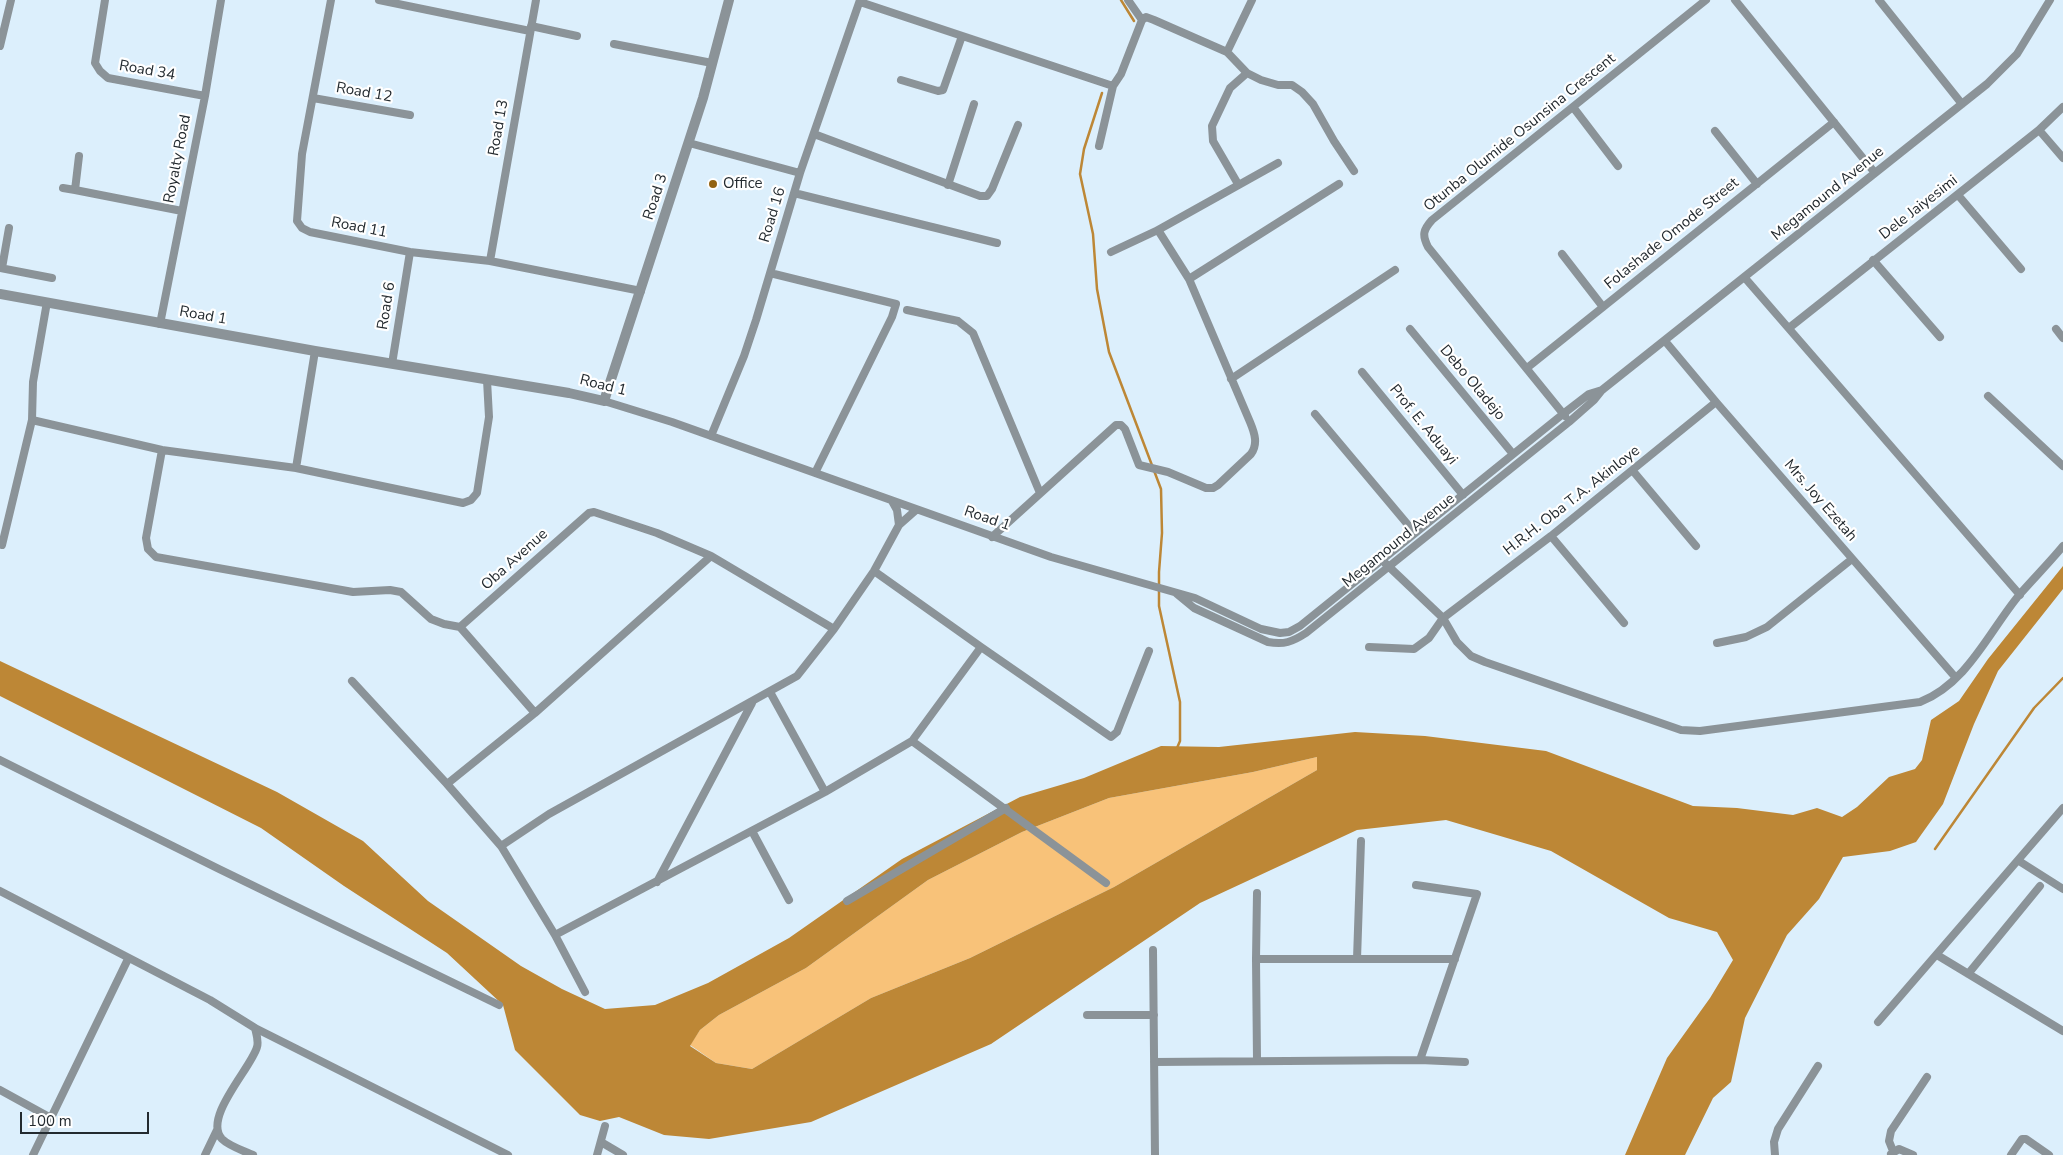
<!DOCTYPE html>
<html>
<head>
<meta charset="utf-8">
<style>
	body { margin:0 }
	#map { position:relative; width:2063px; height:1155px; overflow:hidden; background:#dceffc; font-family:"Nunito Sans",sans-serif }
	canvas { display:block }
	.scale { position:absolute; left:20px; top:1112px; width:129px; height:22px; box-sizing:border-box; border:2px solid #232a2f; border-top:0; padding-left:6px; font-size:15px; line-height:18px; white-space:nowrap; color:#232a2f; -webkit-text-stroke:4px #fff; paint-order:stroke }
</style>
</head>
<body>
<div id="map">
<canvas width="2063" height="1155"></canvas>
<div class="scale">100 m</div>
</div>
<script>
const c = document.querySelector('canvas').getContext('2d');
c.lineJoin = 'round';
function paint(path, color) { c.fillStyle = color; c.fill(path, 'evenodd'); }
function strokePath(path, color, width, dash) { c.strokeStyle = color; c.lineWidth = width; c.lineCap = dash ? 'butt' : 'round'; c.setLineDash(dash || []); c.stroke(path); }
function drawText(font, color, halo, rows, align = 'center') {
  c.font = font + ' "Nunito Sans",sans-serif'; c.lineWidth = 4.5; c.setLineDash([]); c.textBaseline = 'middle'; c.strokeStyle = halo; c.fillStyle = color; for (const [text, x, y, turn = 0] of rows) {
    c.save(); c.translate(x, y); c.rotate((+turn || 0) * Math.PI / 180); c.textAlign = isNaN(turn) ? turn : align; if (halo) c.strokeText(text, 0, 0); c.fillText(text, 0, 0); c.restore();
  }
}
paint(new Path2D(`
	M 1317,757 L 1317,770 L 1114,887 L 970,958 L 871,998 L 752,1069 L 716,1063 L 690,1045 L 700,1030 L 719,1015 L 806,968 L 928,880 L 1022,832 L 1109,798 L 1253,772 Z`), '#f8c279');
paint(new Path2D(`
	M 2063,566 L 2063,589 L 1998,671 L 1974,724 L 1943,804 L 1916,842 L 1890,851 L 1843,857 L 1819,899 L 1787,935 L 1745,1018 L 1731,1082 L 1713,1098 L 1685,1155 L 1625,1155 L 1667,1058 L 1710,998 L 1733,960 L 1717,932 L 1669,918 L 1551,851 L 1446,820 L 1357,830 L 1200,903 L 991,1044 L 811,1122 L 709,1139 L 664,1135 L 619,1117 L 600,1121 L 580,1115 L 515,1050 L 503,1005 L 447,953 L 344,886 L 261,828 L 0,696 L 0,661 L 277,792 L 363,841 L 428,901 L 521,966 L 562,989 L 605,1009 L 655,1005 L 708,983 L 789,938 L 902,859 L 1020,797 L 1084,778 L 1161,746 L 1219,747 L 1355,732 L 1425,736 L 1546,751 L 1693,806 L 1737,808 L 1793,815 L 1817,808 L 1842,817 L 1857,807 L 1889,777 L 1915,769 L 1922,760 L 1931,720 L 1959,701 L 1988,659 ZM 1317,757 L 1317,770 L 1114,887 L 970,958 L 871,998 L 752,1069 L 716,1063 L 690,1046 L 700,1030 L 719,1015 L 806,968 L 928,880 L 1022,832 L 1109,798 L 1253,772 Z`), '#bd8736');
strokePath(new Path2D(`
	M 1121,0 L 1134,21
	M 1102,93 L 1084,149 L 1080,174 L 1093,234 L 1097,289 L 1109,352 L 1161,489 L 1162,533 L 1159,572 L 1159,606 L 1180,702 L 1180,741 L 1177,748
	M 1935,849 L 2034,708 L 2063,678`), '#bd8736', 2.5);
strokePath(new Path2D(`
	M 105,0 L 95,63 L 100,71 L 108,78 L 205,96
	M 331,0 L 302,154 L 297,221 L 302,228 L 310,232 L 410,252 L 490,261 L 641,291
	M 379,0 L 530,31
	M 1128,0 L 1142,20
	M 1735,0 L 1875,173
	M 1879,0 L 1962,104
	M 860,2 L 1113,86 L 1121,74 L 1142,20 L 1146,17 L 1154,20 L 1227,52 L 1247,73 L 1261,80 L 1278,85 L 1292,85 L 1302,92 L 1313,104 L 1334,141 L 1354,171
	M 531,26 L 577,36
	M 614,44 L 712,63
	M 0,46 L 11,0
	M 1227,52 L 1252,0
	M 901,80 L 938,91 L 943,90 L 962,36
	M 313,98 L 410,115
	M 1573,107 L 1618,166
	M 2039,130 L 2063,158
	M 1715,131 L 1757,184
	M 814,134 L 980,196 L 987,196 L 992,189 L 1018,125
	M 689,143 L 800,173
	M 1099,146 L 1113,86
	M 79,156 L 75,190 L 182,211
	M 1238,184 L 1213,141 L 1212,126 L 1230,88 L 1247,73
	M 948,185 L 974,104
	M 63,188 L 75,190
	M 794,193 L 997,243
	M 1958,195 L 2021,269
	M 1111,252 L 1158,230
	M 1562,254 L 1603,307
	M 1873,260 L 1940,337
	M 490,261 L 536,0
	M 0,268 L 52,278
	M 2,268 L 9,228
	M 770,273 L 896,304 L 892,317 L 815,473
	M 1745,278 L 2020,595
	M 1189,279 L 1339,184
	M 907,310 L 958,321 L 973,333 L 1040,493
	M 160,324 L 205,96 L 221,0
	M 1789,328 L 2039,130 L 2063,107
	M 1410,329 L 1513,454
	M 2056,329 L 2063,338
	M 1665,341 L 1716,402 L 1956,678
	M 392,364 L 410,252
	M 1527,368 L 1834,122
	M 1362,372 L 1463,495
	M 1231,379 L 1395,270
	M 1988,396 L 2063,466
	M 604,401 L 672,422 L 1051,557 L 1195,598 L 1261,629 L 1280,633 L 1289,632 L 1300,626 L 1563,414 L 1589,394 L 1602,390
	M 1315,414 L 1414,532
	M 1565,416 L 1428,247 C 1422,235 1423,230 1432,220 L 1706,0
	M 32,420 L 162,450 L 296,468 L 463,503 L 471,500 L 477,493 L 489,417 L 487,380
	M 711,436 L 744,356 L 756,320 L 800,173 L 860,0
	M 162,450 L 146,538 L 148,549 L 156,557 L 353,592 L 390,590 L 401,592 L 431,619 L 444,624 L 460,627 L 535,713 L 711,556 L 834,629
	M 296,468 L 315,351
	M 1633,471 L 1696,546
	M 892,501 L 897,510 L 899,525
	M 1551,536 L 1624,623
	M 992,537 L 1116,425 L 1121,425 L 1125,429 L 1139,465 L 1168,472 L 1206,488 L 1213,488 L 1218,485 L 1251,454 C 1258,444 1255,434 1250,422 L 1189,279 L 1158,230 L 1278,163
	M 2,545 L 32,420 L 33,382 L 47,302
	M 1385,563 L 1443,618 L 1457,642 L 1471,656 L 1485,662 L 1681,730 L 1700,731 L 1920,702 C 1968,683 1989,631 2020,594 C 2034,578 2049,563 2063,546
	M 1177,594 L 1194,608 L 1268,642 C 1284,645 1292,642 1306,633 L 1569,422 L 1594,400 L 1602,390 L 1987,84 L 2017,54 L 2050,0
	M 460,627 L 589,513 L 594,512 L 657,533 L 711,556
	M 1717,643 L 1746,637 L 1767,627 L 1852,559
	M 981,647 L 1111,737 L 1117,732 L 1149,651
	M 1369,647 L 1414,649 L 1429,638 L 1443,618 L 1551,536 L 1716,402
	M 352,681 L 447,784 L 501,846
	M 770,692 L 825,792
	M 912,741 L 1106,883
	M 0,760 L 219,869 L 499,1005
	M 447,784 L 535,713
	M 752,831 L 789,900
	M 2019,861 L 2063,889
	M 657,882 L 752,703
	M 0,891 L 210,1000 L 255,1028 C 256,1033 259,1041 257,1047 C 252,1067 202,1118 222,1139 C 229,1146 244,1151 253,1155
	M 847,901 L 1006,808
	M 555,935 L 825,792 L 912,741 L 981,647 L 874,571
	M 1153,950 L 1155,1155
	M 1937,955 L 2063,1031
	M 1256,959 L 1257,893
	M 1357,959 L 1361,841
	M 1968,974 L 2040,886
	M 585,992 L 555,935 L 501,846 L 549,814 L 797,676 L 834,629 L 874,571 L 899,525 L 916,510
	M 1087,1015 L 1154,1015
	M 1878,1022 L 2063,808
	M 255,1028 L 508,1155
	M 1257,1060 L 1256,959 L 1455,959
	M 1420,1060 L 1465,1062
	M 1154,1062 L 1420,1060 L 1477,894 L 1416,885
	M 0,1090 L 51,1118
	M 601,1142 L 623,1155
	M 1893,1151 L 1889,1141 L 1891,1131 L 1927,1077
	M 1891,1154 L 1899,1149 L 1913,1155
	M 33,1155 L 128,959
	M 205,1155 L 217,1130
	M 597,1155 L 605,1126
	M 1775,1155 L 1774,1142 L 1778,1129 L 1818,1066
	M 2011,1155 L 2022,1139 L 2026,1139 L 2049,1155`), '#8b9398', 8);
strokePath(new Path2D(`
	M 0,294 L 315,351 L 569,393 L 604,401 L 703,98 L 729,0`), '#8b9398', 10);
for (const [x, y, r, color] of [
	[713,184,5,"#936311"]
]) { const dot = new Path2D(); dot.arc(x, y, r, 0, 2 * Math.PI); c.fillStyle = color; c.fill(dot); strokePath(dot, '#fff', 2); }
drawText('15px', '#232a2f', '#fff', [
	["Road 34",147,71,10],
	["Road 12",364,93,10],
	["Road 13",499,128,-80],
	["Otunba Olumide Osunsina Crescent",1520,133,-39],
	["Royalty Road",178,159,-79],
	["Megamound Avenue",1828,194,-39],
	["Road 3",656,197,-72],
	["Dele Jaiyesimi",1919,208,-38],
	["Road 16",773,215,-73],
	["Road 11",359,228,11],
	["Folashade Omode Street",1672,234,-39],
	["Road 6",387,306,-81],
	["Road 1",203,316,10],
	["Debo Oladejo",1472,383,50],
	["Road 1",603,386,14],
	["Prof. E. Aduayi",1423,425,51],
	["H.R.H. Oba T.A. Akinloye",1572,501,-38],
	["Mrs. Joy Ezetah",1820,501,49],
	["Road 1",987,519,19],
	["Megamound Avenue",1399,541,-39],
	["Oba Avenue",515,560,-42]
]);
drawText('15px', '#232a2f', '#fff', [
	["Office",723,184]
], 'left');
</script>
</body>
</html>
